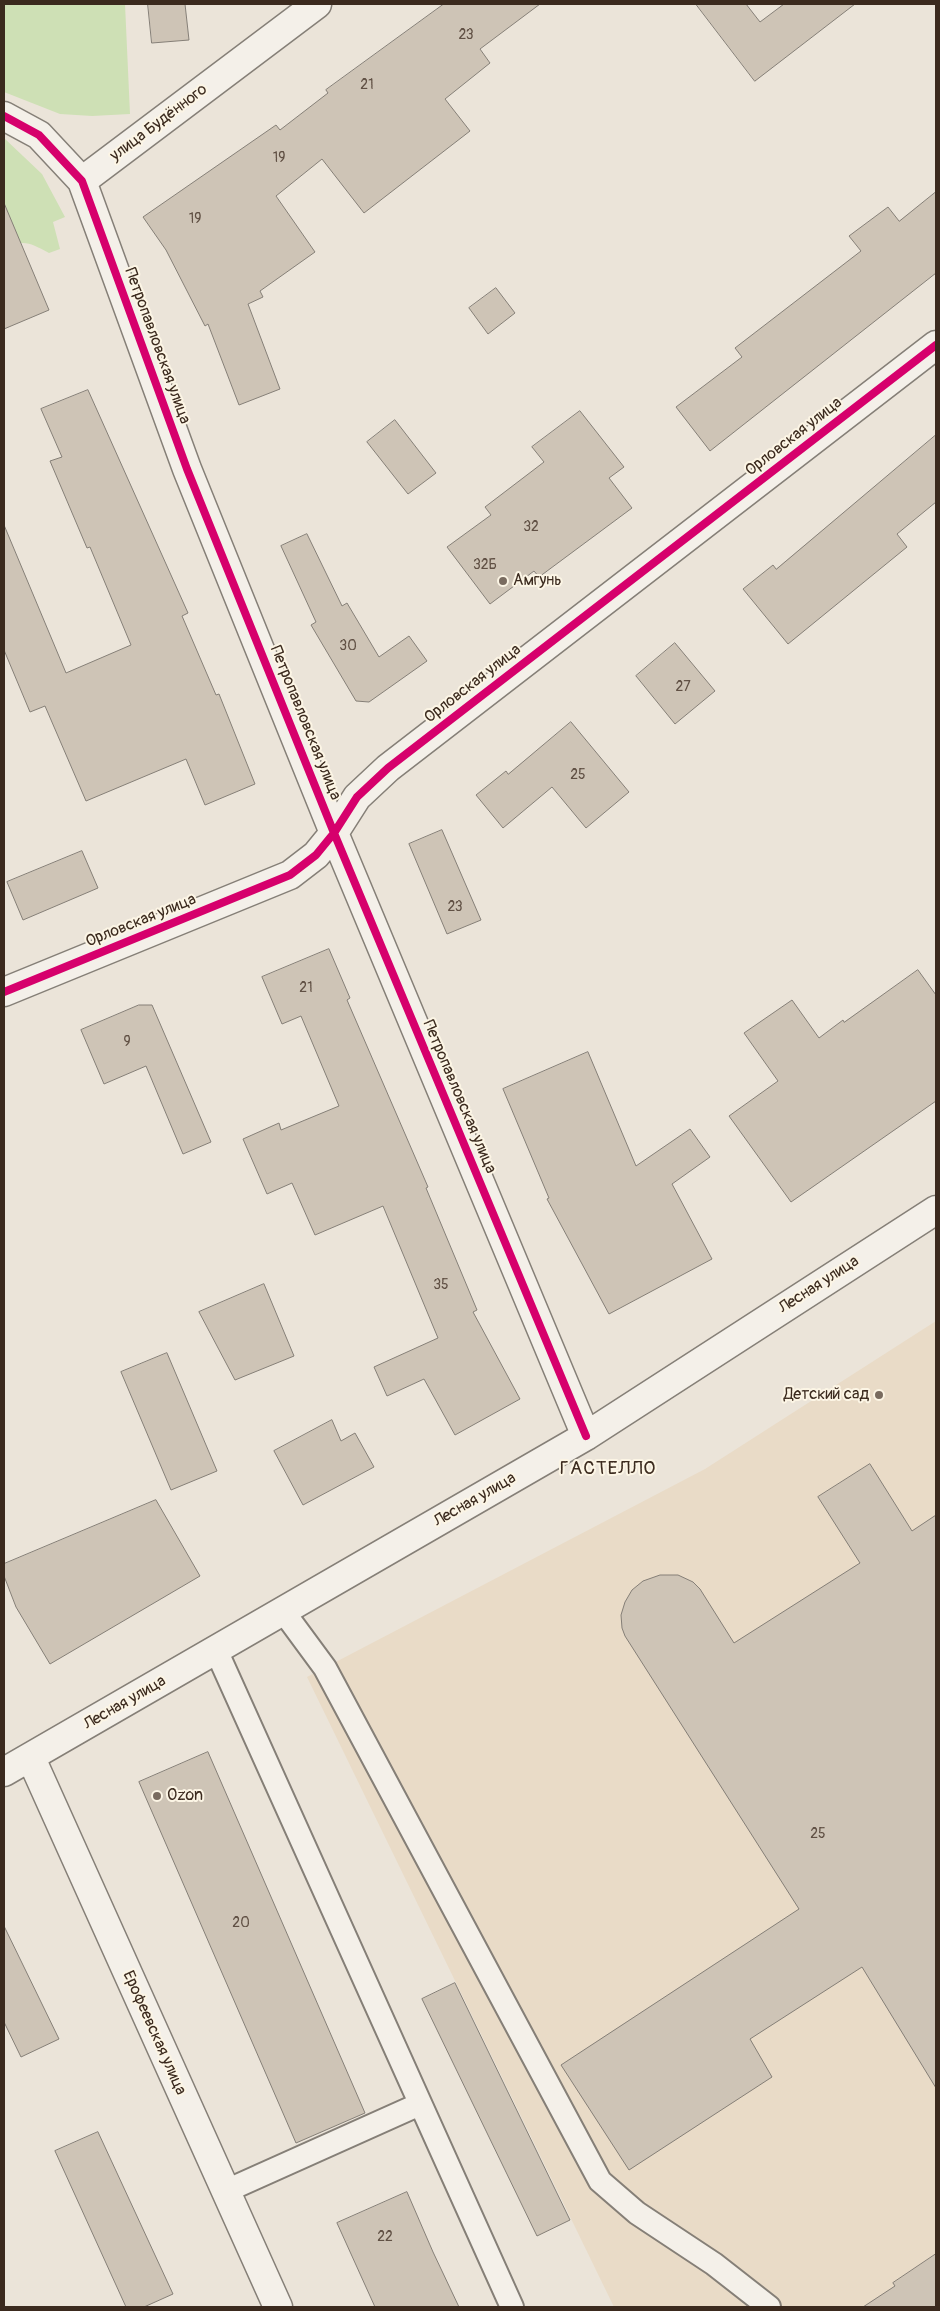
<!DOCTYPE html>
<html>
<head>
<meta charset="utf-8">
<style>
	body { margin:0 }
	#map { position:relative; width:940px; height:2311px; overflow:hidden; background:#ebe4d9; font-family:Pangolin,sans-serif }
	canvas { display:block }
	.frame { position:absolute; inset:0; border:5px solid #3b2a1e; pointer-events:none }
</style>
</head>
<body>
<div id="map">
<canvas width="940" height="2311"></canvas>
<div class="frame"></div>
</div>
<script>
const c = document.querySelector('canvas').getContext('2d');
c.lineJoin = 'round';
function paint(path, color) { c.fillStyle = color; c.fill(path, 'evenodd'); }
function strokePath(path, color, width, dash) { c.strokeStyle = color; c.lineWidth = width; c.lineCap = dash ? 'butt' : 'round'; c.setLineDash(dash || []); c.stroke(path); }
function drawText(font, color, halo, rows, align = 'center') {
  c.font = font + ' Pangolin,sans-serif'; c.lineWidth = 4; c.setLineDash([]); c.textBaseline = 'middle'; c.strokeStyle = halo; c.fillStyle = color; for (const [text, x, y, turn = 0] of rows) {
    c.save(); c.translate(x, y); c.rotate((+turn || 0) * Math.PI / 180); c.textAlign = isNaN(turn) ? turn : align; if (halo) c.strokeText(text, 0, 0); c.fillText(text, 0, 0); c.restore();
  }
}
paint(new Path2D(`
	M 936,1321 L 936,2307 L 614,2307 L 307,1677 L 705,1469 Z`), '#e9dbc7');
paint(new Path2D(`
	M 4,4 L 125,4 L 130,114 L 92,116 L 60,114 L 4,92 Z
	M 4,138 L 42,174 L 65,217 L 53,222 L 60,249 L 49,253 C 30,243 25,239 4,248 Z`), '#cee0b5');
const building = new Path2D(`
	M 148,4 L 185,4 L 189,40 L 152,43 Z
	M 444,4 L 540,4 L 480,49 L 490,63 L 445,99 L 470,131 L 364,213 L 322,159 L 276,196 L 315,252 L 260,291 L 263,297 L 248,304 L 280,389 L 239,405 L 208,324 L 205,326 L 166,250 L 143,217 L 276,125 L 280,130 L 328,93 L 326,90 Z
	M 696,4 L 746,4 L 760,22 L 784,4 L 855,4 L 755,81 Z
	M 936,192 L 936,273 L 710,451 L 676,407 L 742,357 L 735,348 L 861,251 L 849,236 L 888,207 L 899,221 Z
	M 4,203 L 49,310 L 4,329 Z
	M 496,288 L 515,313 L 488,334 L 469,308 Z
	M 88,390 L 188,613 L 182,616 L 216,695 L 219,694 L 255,784 L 205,805 L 186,759 L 86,801 L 45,706 L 30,712 L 4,650 L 4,525 L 66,673 L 131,645 L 90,547 L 87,548 L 50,461 L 62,457 L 41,409 Z
	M 580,411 L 624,467 L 609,478 L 632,508 L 539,577 L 534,571 L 490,604 L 447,547 L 491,515 L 485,507 L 544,462 L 532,447 Z
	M 395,420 L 436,473 L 408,494 L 367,442 Z
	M 936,435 L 936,502 L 897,534 L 907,547 L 788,644 L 743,589 L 773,565 L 776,569 Z
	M 307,534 L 342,606 L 347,603 L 379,657 L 409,636 L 427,661 L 369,702 L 356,701 L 311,625 L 316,622 L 281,546 Z
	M 675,643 L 715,691 L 675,724 L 636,676 Z
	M 571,722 L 629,792 L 586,828 L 552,787 L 503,828 L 476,795 L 506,771 L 508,774 Z
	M 442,830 L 481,920 L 447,934 L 409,844 Z
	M 82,851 L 98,888 L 23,920 L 7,882 Z
	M 329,949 L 350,998 L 347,1000 L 428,1187 L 426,1188 L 477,1310 L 473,1312 L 520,1399 L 455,1435 L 424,1379 L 387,1396 L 374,1367 L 438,1338 L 383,1206 L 315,1235 L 292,1183 L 267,1194 L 243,1139 L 279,1123 L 281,1130 L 339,1106 L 301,1016 L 282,1024 L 262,977 Z
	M 918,970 L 936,995 L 936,1101 L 791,1202 L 729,1116 L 778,1081 L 744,1033 L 792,1000 L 819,1038 L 843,1020 L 844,1022 Z
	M 139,1005 L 152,1005 L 211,1142 L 183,1154 L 146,1066 L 104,1084 L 81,1030 Z
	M 588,1052 L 636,1166 L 690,1129 L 710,1157 L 672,1184 L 712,1259 L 609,1314 L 547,1199 L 549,1198 L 503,1089 Z
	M 264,1284 L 294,1356 L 235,1380 L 199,1312 Z
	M 167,1353 L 217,1471 L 171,1490 L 121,1372 Z
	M 332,1420 L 341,1441 L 355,1433 L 374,1467 L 303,1505 L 274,1451 Z
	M 870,1464 L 912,1531 L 936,1515 L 936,2088 L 862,1967 L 750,2039 L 772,2077 L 629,2170 L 561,2065 L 799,1909 L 625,1636 L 622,1628 L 621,1615 L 625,1602 L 632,1590 L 643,1581 L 660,1575 L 678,1575 L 693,1582 L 700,1589 L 734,1643 L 860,1563 L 818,1497 Z
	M 156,1500 L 200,1576 L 50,1664 L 16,1607 L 4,1576 L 4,1564 Z
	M 208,1752 L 365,2113 L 296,2143 L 139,1782 Z
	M 4,1926 L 59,2039 L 21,2057 L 4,2022 Z
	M 455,1983 L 570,2220 L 537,2236 L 422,1999 Z
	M 98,2132 L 173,2294 L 144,2307 L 126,2307 L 55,2151 Z
	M 407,2192 L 433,2252 L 459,2307 L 375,2307 L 337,2223 Z
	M 936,2254 L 936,2307 L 863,2307 L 895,2286 L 893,2283 Z`);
paint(building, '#cec4b6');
strokePath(building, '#857f77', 1);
const service = new Path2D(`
	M 283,1611 L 325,1668 L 600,2181 L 637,2213 L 714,2264 L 769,2307
	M 216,1650 L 512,2307
	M 226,2191 L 420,2104`);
const minor = new Path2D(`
	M 4,116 L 39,135 L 82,181 L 187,469 L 334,833 L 586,1436
	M 82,181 L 317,4
	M 4,992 L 290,875 L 316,855 L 334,833 L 357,797 L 388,768 L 936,345
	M 31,1758 L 278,2307
	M 4,1772 L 586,1436 L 936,1210`);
strokePath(service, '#857f77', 26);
strokePath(minor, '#857f77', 31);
strokePath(service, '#f4f0e9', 22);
strokePath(minor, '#f4f0e9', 28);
strokePath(new Path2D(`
	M 4,116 L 39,135 L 82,181 L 187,469 L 334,833 L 586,1436
	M 4,992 L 290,875 L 316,855 L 334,833 L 357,797 L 388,768 L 936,345`), '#d6006c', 8);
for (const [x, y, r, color] of [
	[503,581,5,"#796b5f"],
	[879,1395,5,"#796b5f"],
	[157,1796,5,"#796b5f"]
]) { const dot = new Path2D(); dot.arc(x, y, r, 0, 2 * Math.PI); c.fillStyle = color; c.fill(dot); strokePath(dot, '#fcf5e5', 2); }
drawText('14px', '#605044', null, [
	["23",466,35],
	["21",367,85],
	["19",279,158],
	["19",195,219],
	["32",531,527],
	["32Б",485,565],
	["30",348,646],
	["27",683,687],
	["25",578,775],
	["23",455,907],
	["21",306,988],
	["9",127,1042],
	["35",441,1285],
	["25",818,1834],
	["20",241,1923],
	["22",385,2237]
]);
drawText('16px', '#3b2a1e', '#fcf5e5', [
	["улица Будённого",159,123,-37],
	["Петропавловская улица",157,346,70],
	["Орловская улица",794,437,-38],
	["Орловская улица",473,684,-38],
	["Петропавловская улица",305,723,68],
	["Орловская улица",141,921,-22],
	["Петропавловская улица",459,1097,67],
	["Лесная улица",819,1285,-33],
	["Лесная улица",475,1500,-30],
	["Лесная улица",125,1703,-30],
	["Ерофеевская улица",154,2033,66]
]);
drawText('16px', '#3b2a1e', '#fcf5e5', [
	["Амгунь",513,581],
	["Детский сад",869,1395,"right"],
	["Ozon",167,1796]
], 'left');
c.letterSpacing = '1px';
drawText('19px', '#3b2a1e', '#fcf5e5', [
	["ГАСТЕЛЛО",608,1469]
]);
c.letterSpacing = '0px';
</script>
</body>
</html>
